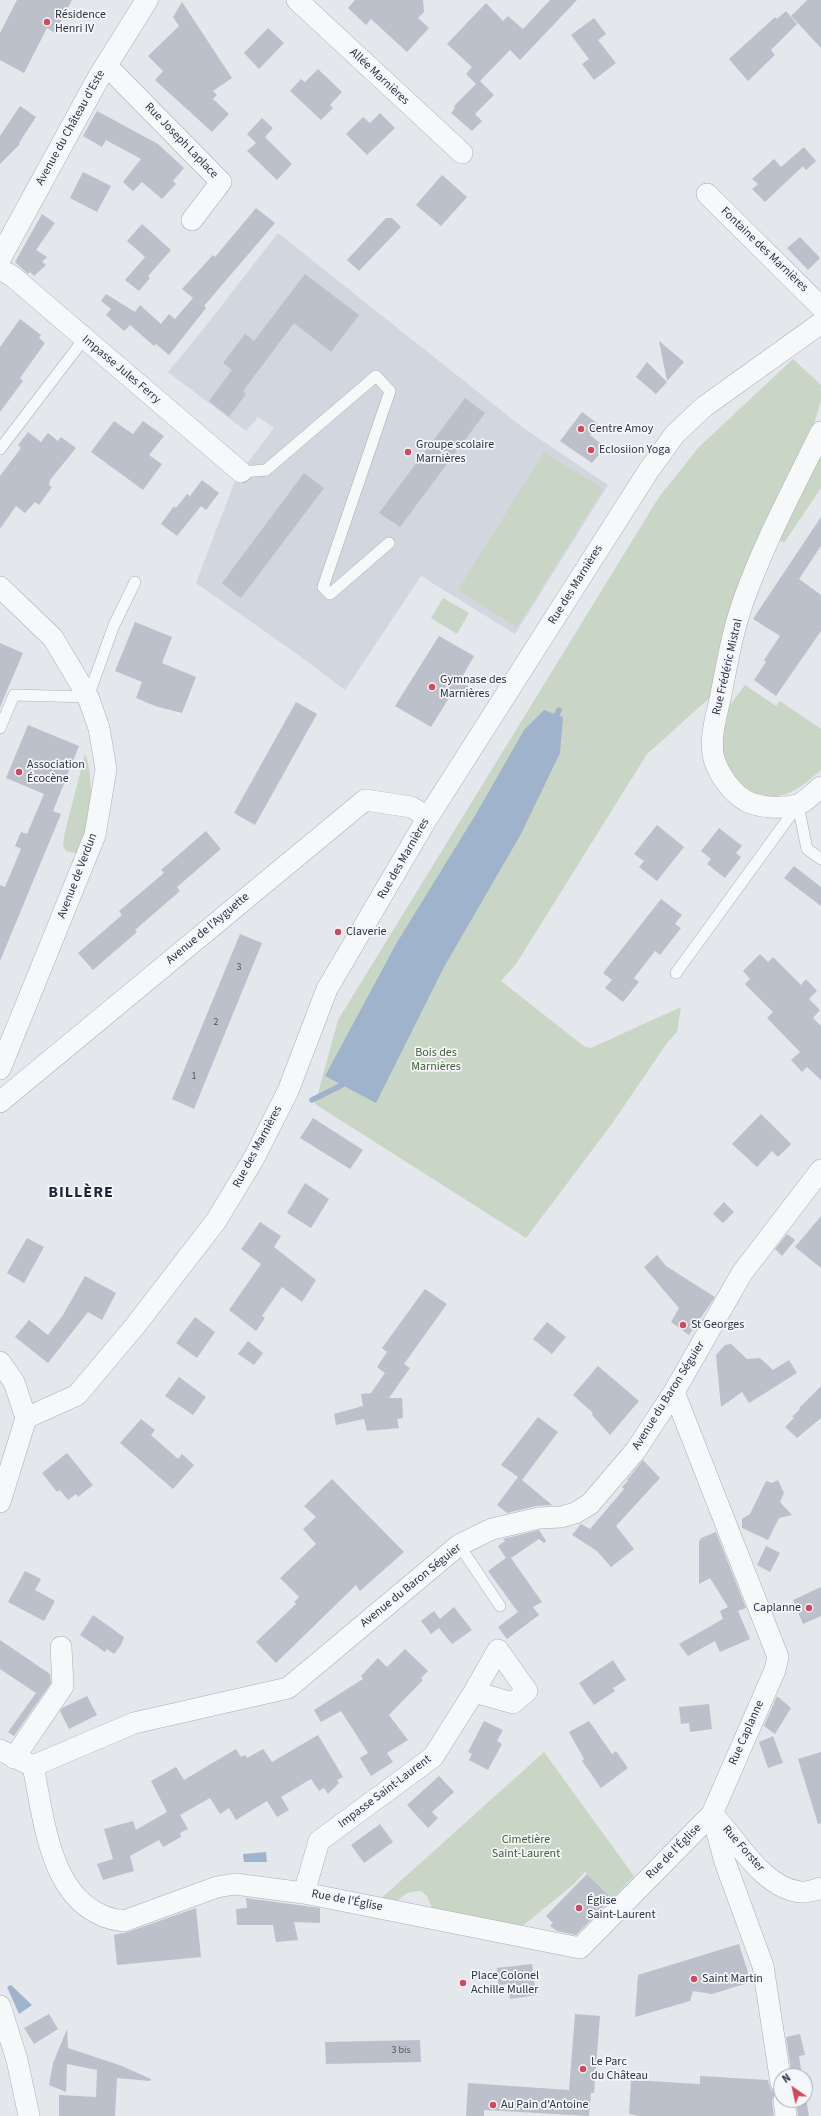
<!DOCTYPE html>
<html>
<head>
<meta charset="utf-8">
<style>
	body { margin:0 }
	#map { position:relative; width:821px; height:2116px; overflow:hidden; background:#e4e7ec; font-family:"Source Sans 3",sans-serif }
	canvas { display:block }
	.north { position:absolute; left:773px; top:2068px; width:40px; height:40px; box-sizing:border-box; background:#f4f6f9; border:1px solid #a4a8b1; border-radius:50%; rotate:326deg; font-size:11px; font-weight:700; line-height:16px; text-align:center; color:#2b3445 }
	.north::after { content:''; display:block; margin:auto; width:14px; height:18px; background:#d1495b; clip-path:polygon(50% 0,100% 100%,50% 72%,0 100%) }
</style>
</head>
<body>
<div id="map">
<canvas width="821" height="2116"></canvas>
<div class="north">N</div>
</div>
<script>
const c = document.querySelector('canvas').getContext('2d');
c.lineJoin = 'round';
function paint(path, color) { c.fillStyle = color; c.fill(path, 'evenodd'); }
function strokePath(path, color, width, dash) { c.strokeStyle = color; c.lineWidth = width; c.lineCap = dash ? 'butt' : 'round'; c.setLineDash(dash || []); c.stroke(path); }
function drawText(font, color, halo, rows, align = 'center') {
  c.font = font + ' "Source Sans 3",sans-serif'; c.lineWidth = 3.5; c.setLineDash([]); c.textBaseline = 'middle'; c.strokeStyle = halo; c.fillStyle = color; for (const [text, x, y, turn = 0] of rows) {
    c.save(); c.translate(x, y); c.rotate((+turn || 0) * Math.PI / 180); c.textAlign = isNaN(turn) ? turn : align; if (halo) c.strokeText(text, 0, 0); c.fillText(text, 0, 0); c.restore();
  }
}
paint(new Path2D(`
	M 278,233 L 522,427 L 608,485 L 515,634 L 421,576 L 345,690 L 300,656 L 196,583 L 236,478 L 274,428 L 258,417 L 246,431 L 168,372 L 205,327 Z`), '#d2d6de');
paint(new Path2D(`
	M 793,359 L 821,385 L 821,401 L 809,441 L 762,527 L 743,573 L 714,694 L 647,754 L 516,964 L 501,981 L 585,1047 L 591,1048 L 681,1007 L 677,1032 L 667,1043 L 611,1125 L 526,1238 L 315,1104 L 338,1020 L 659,497 L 699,447 Z
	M 821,450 L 821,488 L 784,543 L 779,539 Z
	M 544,452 L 603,489 L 517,627 L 458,590 Z
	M 443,598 L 469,613 L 457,634 L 431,618 Z
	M 745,685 L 776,706 L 780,701 L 821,729 L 821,770 C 808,781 795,794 777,796 C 743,801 714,758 720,727 C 724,711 735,698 745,685 Z
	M 85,754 C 92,767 93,820 89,835 C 87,841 82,848 79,854 L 66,851 L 63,846 L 64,836 Z
	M 544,1752 L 634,1876 L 613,1898 L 585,1872 L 574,1884 L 520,1928 L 432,1908 L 427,1896 L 421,1891 C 409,1891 400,1895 395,1906 L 376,1903 Z`), '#c9d6c5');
paint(new Path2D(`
	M 544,710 L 563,717 L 560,753 L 521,834 L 444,967 L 376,1103 L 325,1076 L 396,944 L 476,814 L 524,730 Z
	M 266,1852 L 267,1862 L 244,1862 L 243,1854 Z
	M 11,1985 L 32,2005 L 19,2014 L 7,1987 Z`), '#9fb4cc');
strokePath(new Path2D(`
	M 554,721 L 559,710
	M 312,1100 L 342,1085 L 347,1080`), '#9fb4cc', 5.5);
paint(new Path2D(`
	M 17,0 L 72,0 L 55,33 L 47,28 L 24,73 L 0,60 L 0,33 Z
	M 355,0 L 423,0 L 424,12 L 418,18 L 429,28 L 407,52 L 371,19 L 366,25 L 348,8 Z
	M 550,0 L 577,0 L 520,60 L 510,50 L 480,81 L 494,95 L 475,114 L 482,121 L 472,131 L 451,113 L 455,108 L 454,106 L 476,84 L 466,74 L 472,67 L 447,44 L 486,3 L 503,21 L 508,16 L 523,29 Z
	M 807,0 L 821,0 L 821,48 L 791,16 Z
	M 182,2 L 232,78 L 213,91 L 217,95 L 213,99 L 229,114 L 212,132 L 155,80 L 163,71 L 148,56 L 179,26 L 173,17 Z
	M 786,11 L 797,24 L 771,50 L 775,55 L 748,81 L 729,59 L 775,17 L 777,19 Z
	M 594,18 L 606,34 L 598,40 L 616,63 L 594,80 L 582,64 L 589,59 L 571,35 Z
	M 268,28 L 284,43 L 259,69 L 244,53 Z
	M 318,69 L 342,92 L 330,105 L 333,108 L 321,120 L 290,91 L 301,79 L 305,82 Z
	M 20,106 L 36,117 L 19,143 L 20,144 L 0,164 L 0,136 Z
	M 97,111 L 158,144 L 184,168 L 173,181 L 176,184 L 162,199 L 142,182 L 133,191 L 123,182 L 141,159 L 106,140 L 102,147 L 83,136 Z
	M 380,113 L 395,128 L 367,155 L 346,134 L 363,117 L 370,123 Z
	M 262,118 L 273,128 L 265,137 L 292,164 L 277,180 L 247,151 L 256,143 L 247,134 Z
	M 804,147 L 816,161 L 806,170 L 803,166 L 765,202 L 752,189 L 758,184 L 752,179 L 774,159 L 781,167 Z
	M 83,172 L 111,186 L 97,212 L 70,198 Z
	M 442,175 L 467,197 L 441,226 L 416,205 Z
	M 256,208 L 275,223 L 204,306 L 206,308 L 169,355 L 156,344 L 154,346 L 130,325 L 124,331 L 106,315 L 111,309 L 101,301 L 106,294 L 135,312 L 140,305 L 161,324 L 169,314 L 175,319 L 193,298 L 182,289 L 213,255 L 215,257 Z
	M 42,214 L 55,223 L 36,250 L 47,257 L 42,262 L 46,265 L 34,276 L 30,272 L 28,274 L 15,262 Z
	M 386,218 L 392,218 L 401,227 L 359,271 L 347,260 Z
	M 142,224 L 171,250 L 148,276 L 150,278 L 139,291 L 125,280 L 145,257 L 127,241 Z
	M 800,237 L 820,258 L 808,270 L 787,248 Z
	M 305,274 L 359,315 L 331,352 L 294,323 L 243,391 L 246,394 L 229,417 L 209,401 L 232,370 L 223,363 L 245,334 L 254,341 Z
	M 20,319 L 41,335 L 39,338 L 45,343 L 20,378 L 23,381 L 0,412 L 0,347 Z
	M 659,341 L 684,362 L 667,381 Z
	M 647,362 L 667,382 L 656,394 L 636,377 Z
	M 465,398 L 485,413 L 400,527 L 379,513 Z
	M 582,412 L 598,424 L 590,435 L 605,447 L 592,463 L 560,441 Z
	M 114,421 L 133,434 L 143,421 L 164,436 L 149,455 L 162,464 L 143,490 L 91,452 Z
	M 28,432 L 41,442 L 48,433 L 58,441 L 61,437 L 76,448 L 50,480 L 49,485 L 52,487 L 39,505 L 35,502 L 25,513 L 16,506 L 0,529 L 0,476 L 21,448 L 18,445 Z
	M 304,473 L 324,488 L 241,598 L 222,583 Z
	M 202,480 L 219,493 L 206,510 L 201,506 L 177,536 L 161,524 L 174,506 L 176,508 L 187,494 L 190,496 Z
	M 821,517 L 821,546 L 799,579 L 821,595 L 821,631 L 776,696 L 754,680 L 766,662 L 764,660 L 780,636 L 753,619 Z
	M 135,622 L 172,637 L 162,663 L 196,677 L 182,713 L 155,706 L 136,698 L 142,682 L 115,671 Z
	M 439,636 L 474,656 L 460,681 L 468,686 L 460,698 L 452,693 L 431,727 L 395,706 Z
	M 0,643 L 23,653 L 0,707 Z
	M 296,702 L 317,714 L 255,825 L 234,813 Z
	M 28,725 L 79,746 L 53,811 L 61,814 L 0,961 L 0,885 L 5,887 L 21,849 L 15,846 L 21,832 L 27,834 L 44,794 L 6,778 Z
	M 657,825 L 684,847 L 657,881 L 639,867 L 644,861 L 634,854 Z
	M 719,828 L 742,846 L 736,853 L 741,857 L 725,878 L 707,864 L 711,859 L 701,851 Z
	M 206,831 L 221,849 L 177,887 L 180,891 L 135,930 L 137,932 L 93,970 L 78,953 L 122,915 L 119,911 L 164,873 L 161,870 Z
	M 794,866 L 821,887 L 821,906 L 784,878 Z
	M 661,899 L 682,915 L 675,924 L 681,928 L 660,955 L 655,951 L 634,978 L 639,982 L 623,1002 L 605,988 L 612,980 L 603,973 Z
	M 240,934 L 262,943 L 194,1109 L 172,1099 Z
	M 760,954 L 768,962 L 773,957 L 801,985 L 806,979 L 817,991 L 809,999 L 820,1010 L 813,1018 L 821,1026 L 821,1080 L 807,1067 L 802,1072 L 791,1060 L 800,1052 L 767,1018 L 773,1012 L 745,984 L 750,979 L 743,971 Z
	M 761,1114 L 791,1144 L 778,1157 L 772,1151 L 757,1167 L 732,1144 Z
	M 313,1118 L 363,1150 L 350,1169 L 300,1138 Z
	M 305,1183 L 329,1199 L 311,1228 L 287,1213 Z
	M 724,1202 L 734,1212 L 723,1223 L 713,1214 Z
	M 821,1216 L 821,1268 L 795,1247 Z
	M 260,1222 L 281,1236 L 274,1247 L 316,1280 L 302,1302 L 282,1287 L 262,1316 L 265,1318 L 256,1331 L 229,1310 L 261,1264 L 241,1249 Z
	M 787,1234 L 795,1240 L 782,1256 L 775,1249 Z
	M 27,1238 L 44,1247 L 24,1283 L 7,1273 Z
	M 657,1255 L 666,1266 L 715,1297 L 689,1335 L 671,1322 L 679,1308 L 644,1267 Z
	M 85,1276 L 116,1293 L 102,1320 L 88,1312 L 48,1363 L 15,1337 L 29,1320 L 48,1335 L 63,1315 Z
	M 425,1289 L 447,1304 L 404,1364 L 410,1368 L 389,1398 L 402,1398 L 403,1418 L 397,1419 L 399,1428 L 367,1431 L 364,1419 L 336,1425 L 334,1414 L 363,1406 L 361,1394 L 371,1393 L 385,1373 L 377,1367 L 387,1352 L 382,1348 Z
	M 195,1317 L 215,1332 L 197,1358 L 176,1343 Z
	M 547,1322 L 566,1337 L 552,1354 L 533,1339 Z
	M 248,1341 L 263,1353 L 254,1365 L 238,1354 Z
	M 731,1344 L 747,1359 L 760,1358 L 773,1370 L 789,1360 L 797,1373 L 749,1403 L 742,1392 L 721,1407 L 716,1355 L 725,1345 Z
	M 598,1366 L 639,1401 L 610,1435 L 592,1415 L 593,1413 L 573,1395 Z
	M 179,1377 L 206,1397 L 193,1415 L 165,1396 Z
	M 821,1386 L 821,1418 L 797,1438 L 785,1427 L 794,1418 L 792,1417 L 800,1409 L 799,1408 Z
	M 538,1417 L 558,1432 L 522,1480 L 552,1505 L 536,1506 L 507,1513 L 497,1505 L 518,1477 L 501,1465 Z
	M 141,1419 L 155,1430 L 151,1435 L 178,1459 L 182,1454 L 194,1465 L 173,1489 L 120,1443 Z
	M 67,1453 L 93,1485 L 78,1497 L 76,1494 L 68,1500 L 60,1490 L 57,1492 L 42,1473 Z
	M 643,1460 L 660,1478 L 616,1526 L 634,1549 L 611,1567 L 597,1551 L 572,1535 L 581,1524 L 590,1529 L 624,1489 L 622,1487 L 628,1481 L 627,1480 Z
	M 332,1479 L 404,1552 L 360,1591 L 356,1585 L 276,1663 L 256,1642 L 296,1604 L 294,1602 L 299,1597 L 280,1578 L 316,1544 L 303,1529 L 316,1517 L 304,1506 Z
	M 778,1480 L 784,1493 L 780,1502 L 792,1515 L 779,1518 L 768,1540 L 742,1528 L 742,1519 L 750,1514 L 766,1481 L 772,1483 Z
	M 539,1530 L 546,1541 L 544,1543 L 539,1539 L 511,1558 L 542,1602 L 533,1607 L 539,1615 L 507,1639 L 498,1627 L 518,1612 L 488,1571 L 506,1558 L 498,1546 L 505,1541 L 503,1539 Z
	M 716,1532 L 746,1608 L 738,1611 L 750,1639 L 720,1652 L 715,1641 L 688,1656 L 679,1644 L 723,1619 L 720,1611 L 728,1607 L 710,1578 L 699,1584 L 699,1542 L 701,1538 Z
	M 766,1546 L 780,1553 L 770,1572 L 757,1565 Z
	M 25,1571 L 41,1579 L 35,1590 L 55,1601 L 44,1621 L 8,1602 Z
	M 821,1587 L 821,1616 L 803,1624 L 793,1600 Z
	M 454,1607 L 472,1630 L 452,1644 L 439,1628 L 431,1634 L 421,1621 L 434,1611 L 440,1619 Z
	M 93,1615 L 124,1637 L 121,1645 L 114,1654 L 107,1649 L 105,1652 L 80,1635 Z
	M 0,1640 L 50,1674 L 51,1683 L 14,1736 L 8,1732 L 36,1693 L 0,1669 Z
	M 405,1649 L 428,1671 L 421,1678 L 423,1680 L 389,1715 L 408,1740 L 387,1753 L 393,1762 L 371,1776 L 360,1758 L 368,1753 L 341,1711 L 321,1722 L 314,1710 L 363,1679 L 361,1676 L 378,1658 L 387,1667 Z
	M 613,1660 L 626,1680 L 613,1688 L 615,1691 L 594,1705 L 579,1683 Z
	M 87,1696 L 97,1715 L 69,1729 L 60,1711 L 62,1708 Z
	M 777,1696 L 791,1708 L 775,1734 L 764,1726 Z
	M 709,1704 L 712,1729 L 690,1732 L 689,1723 L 681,1724 L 679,1707 Z
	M 484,1721 L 503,1730 L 497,1741 L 502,1744 L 488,1770 L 469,1760 L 472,1754 L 468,1752 Z
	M 589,1721 L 612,1754 L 616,1751 L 628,1768 L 601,1788 L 582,1761 L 584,1759 L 569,1732 Z
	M 318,1735 L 343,1777 L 337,1780 L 339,1783 L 328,1794 L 324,1788 L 319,1791 L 311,1779 L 281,1797 L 289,1810 L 277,1817 L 267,1801 L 236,1820 L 229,1808 L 220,1814 L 210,1798 L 180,1815 L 188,1829 L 180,1833 L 181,1837 L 163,1847 L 159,1840 L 130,1856 L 134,1871 L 103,1880 L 97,1864 L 113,1859 L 104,1829 L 133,1821 L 136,1830 L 167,1812 L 151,1781 L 176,1767 L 184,1780 L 236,1749 L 241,1757 L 245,1755 L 247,1758 L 263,1749 L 272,1762 Z
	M 773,1736 L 783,1763 L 768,1768 L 759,1742 Z
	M 821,1752 L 821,1823 L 818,1824 L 798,1759 Z
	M 439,1776 L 454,1792 L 432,1812 L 438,1818 L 428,1828 L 407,1805 Z
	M 380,1824 L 393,1842 L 364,1863 L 351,1845 Z
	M 587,1874 L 612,1898 L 576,1935 L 557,1931 L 550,1926 L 553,1923 L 546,1916 Z
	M 246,1898 L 320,1908 L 320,1923 L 294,1922 L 298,1940 L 276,1942 L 273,1925 L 237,1925 L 236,1909 L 247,1908 Z
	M 196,1908 L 201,1957 L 117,1965 L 114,1935 L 128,1932 Z
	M 739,1944 L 751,1982 L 712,1994 L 693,1991 L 690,2001 L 635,2017 L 638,1975 Z
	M 532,1964 L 536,1995 L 510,1999 L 508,1984 L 498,1985 L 497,1968 Z
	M 49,2014 L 58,2029 L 34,2044 L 24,2028 Z
	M 575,2014 L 600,2016 L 594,2093 L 591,2093 L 589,2116 L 484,2110 L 484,2116 L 466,2116 L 468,2083 L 569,2090 Z
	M 67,2029 L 68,2048 L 122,2066 L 151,2079 L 150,2081 L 117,2078 L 115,2116 L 59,2116 L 59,2095 L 96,2097 L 97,2070 L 67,2064 L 66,2092 L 49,2085 L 53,2063 Z
	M 800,2034 L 805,2055 L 799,2056 L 802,2076 L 792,2076 L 786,2037 Z
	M 420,2040 L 421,2062 L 326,2064 L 325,2042 Z
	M 700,2076 L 768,2080 L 771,2090 L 775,2093 L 772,2101 L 774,2116 L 639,2116 L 629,2114 L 631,2080 L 700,2084 Z
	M 805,2093 L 809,2116 L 798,2116 L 796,2100 L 805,2100 Z`), '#bbc0ca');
const service = new Path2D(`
	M 0,449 L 84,339
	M 241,472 L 266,470 L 376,376 L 390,391 L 323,587 L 330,594 L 389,543
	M 0,728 L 14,695 L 88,697 L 114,625 L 135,582
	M 676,973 L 798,805 L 807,849 L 821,859
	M 459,1545 L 500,1606`);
const minor = new Path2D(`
	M 297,0 L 462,153
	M 106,65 L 221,182 L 192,220
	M 707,194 L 821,307
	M 0,269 L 12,276 L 241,472
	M 821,432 C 794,487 765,541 744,599 C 732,632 727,665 720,699 C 716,718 709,739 714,759 C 719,775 732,793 746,801 C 760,808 782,809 797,805 C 805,803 814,792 821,787
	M 0,587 L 53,638 L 88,697 L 99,728 L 106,769 L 95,835 L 0,1069
	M 0,1102 L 365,800 L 411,807 L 428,817
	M 0,1362 L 14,1382 L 26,1418 L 0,1502
	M 674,1392 L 778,1657 L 775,1670 L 712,1814 L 725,1862 L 763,1966 L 781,2083
	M 26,1418 L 77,1395 L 135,1326 L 216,1221 L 254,1158 L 288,1091 L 327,989 L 428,817 L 649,470 L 675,434 L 705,406 L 821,323
	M 0,1750 L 33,1766 L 134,1723 L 288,1688 L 459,1545 L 492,1529 L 539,1518 L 561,1517 L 575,1513 L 590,1504 L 636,1450 L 674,1392 L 742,1273 L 821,1170
	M 14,1758 L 63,1686 L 61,1647
	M 33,1766 C 45,1824 51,1913 124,1921 L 217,1887 L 235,1884 L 304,1893 L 580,1948 L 712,1814
	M 715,1817 C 739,1842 762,1887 800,1892 C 806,1893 814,1890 821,1888
	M 304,1893 L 319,1841 L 433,1757 L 474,1692 L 498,1650 L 527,1691 L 513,1703 L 474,1692
	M 0,2006 L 17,2060 L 29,2116
	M 784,2100 L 786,2116`);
const tertiary = new Path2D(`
	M 0,258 L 100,75 L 147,0`);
strokePath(service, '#a9aeb7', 12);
strokePath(minor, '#a9aeb7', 22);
strokePath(tertiary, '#a9aeb7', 23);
strokePath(service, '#f7f8fa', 11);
strokePath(minor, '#f7f8fa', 21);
strokePath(tertiary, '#f7f8fa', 22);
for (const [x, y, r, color] of [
	[47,22,4,"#d1495b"],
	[581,429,4,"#d1495b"],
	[591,450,4,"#d1495b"],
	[408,452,4,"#d1495b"],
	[432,687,4,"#d1495b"],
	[19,772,4,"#d1495b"],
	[338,932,4,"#d1495b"],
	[683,1325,4,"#d1495b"],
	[809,1608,4,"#d1495b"],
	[579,1908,4,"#d1495b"],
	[694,1979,4,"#d1495b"],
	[463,1983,4,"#d1495b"],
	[583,2069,4,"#d1495b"],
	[493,2105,4,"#d1495b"]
]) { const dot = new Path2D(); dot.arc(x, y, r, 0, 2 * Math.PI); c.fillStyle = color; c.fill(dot); strokePath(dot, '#f4f6f9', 1.5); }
drawText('10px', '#4f5766', null, [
	["3",239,968],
	["2",216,1023],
	["1",194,1077],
	["3 bis",401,2051]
]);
drawText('12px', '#2b3445', '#f4f6f9', [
	["Résidence",55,15],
	["Henri IV",55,29],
	["Centre Amoy",589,429],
	["Groupe scolaire",416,445],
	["Marnières",416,459],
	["Eclosiion Yoga",599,450],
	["Gymnase des",440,680],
	["Marnières",440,694],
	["Association",27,765],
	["Écocène",27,779],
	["Claverie",346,932],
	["St Georges",691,1325],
	["Caplanne",801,1608,"right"],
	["Église",587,1901],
	["Saint-Laurent",587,1915],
	["Place Colonel",471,1976],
	["Achille Muller",471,1990],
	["Saint Martin",702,1979],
	["Le Parc",591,2062],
	["du Château",591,2076],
	["Au Pain d'Antoine",501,2105]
], 'left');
drawText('12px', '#2b3445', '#f4f6f9', [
	["Allée Marnières",379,77,43],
	["Avenue du Château d'Este",71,128,-61],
	["Rue Joseph Laplace",181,141,46],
	["Fontaine des Marnières",764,250,44],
	["Impasse Jules Ferry",121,370,40],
	["Rue des Marnières",576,585,-58],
	["Rue Frédéric Mistral",728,667,-77],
	["Rue des Marnières",404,859,-60],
	["Avenue de Verdun",78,876,-69],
	["Avenue de l'Ayguette",208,929,-40],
	["Rue des Marnières",258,1147,-62],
	["Avenue du Baron Séguier",669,1396,-58],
	["Avenue du Baron Séguier",411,1586,-39],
	["Rue Caplanne",747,1733,-66],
	["Impasse Saint-Laurent",385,1792,-37],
	["Rue Forster",743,1849,49],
	["Rue de l'Église",674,1852,-45],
	["Rue de l'Église",347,1901,11]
]);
drawText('12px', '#3f6138', '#f4f6f9', [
	["Bois des",436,1053],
	["Marnières",436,1067],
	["Cimetière",526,1840],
	["Saint-Laurent",526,1854]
]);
c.letterSpacing = '1px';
drawText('bold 16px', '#1d2536', '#f4f6f9', [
	["BILLÈRE",81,1193]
]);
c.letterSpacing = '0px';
</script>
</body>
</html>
